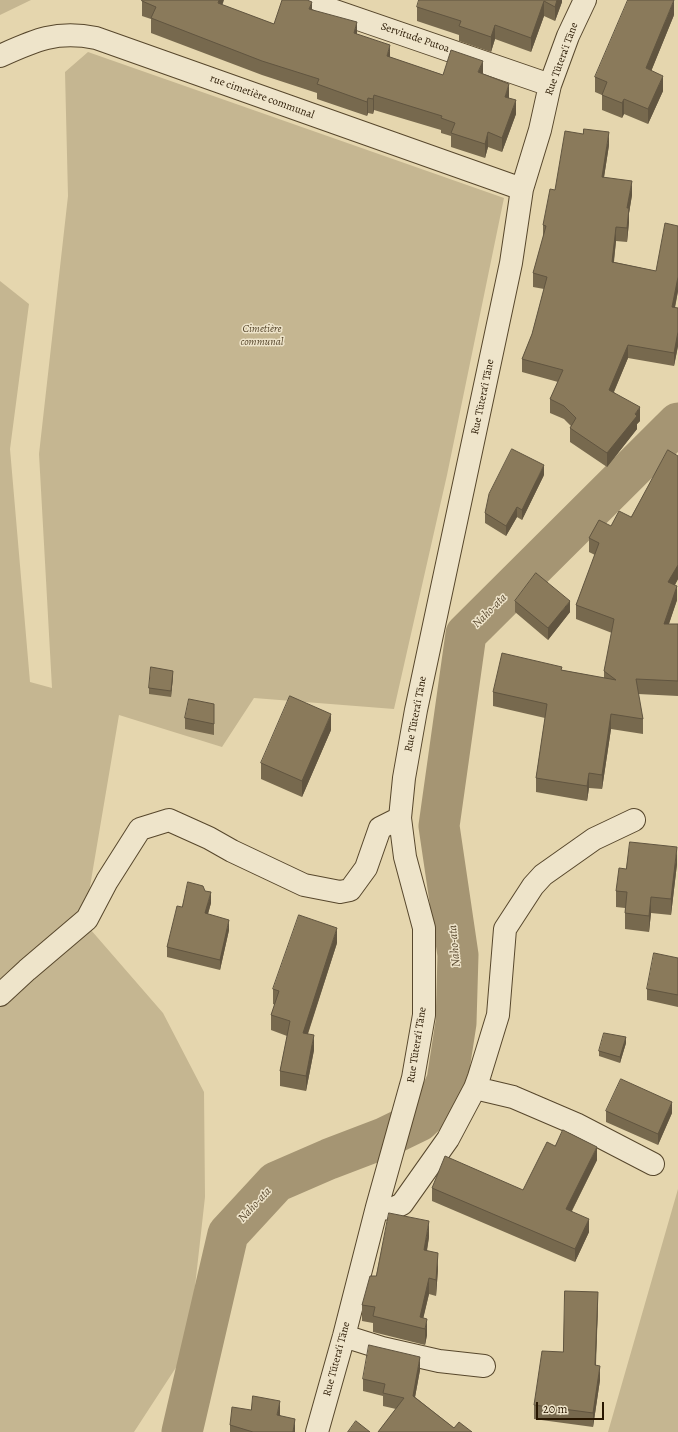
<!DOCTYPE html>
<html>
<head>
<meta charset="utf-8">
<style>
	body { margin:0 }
	#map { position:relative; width:678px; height:1432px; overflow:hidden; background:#e5d6ae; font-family:Alegreya,serif }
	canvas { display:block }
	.scale { position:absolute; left:536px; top:1402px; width:68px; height:18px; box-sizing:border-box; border:2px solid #281701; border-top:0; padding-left:5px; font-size:12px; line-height:14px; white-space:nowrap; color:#281701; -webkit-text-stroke:3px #eee4ca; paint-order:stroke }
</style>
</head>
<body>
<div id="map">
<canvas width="678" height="1432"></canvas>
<div class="scale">20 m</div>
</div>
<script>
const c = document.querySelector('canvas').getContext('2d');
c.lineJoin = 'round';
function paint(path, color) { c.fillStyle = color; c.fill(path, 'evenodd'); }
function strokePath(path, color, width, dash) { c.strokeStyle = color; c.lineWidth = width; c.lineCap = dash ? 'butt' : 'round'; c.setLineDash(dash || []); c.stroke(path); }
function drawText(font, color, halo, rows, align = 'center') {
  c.font = font + ' Alegreya,serif'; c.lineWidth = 3; c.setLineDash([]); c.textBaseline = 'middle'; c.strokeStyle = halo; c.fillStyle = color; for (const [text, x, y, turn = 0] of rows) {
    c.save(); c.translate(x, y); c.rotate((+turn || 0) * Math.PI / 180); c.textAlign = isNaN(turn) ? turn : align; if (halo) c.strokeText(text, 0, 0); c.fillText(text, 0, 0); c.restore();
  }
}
paint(new Path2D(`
	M 0,0 L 31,0 L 0,15 Z
	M 88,52 L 504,198 L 447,475 L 394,709 L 254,698 L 222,747 L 119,715 L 84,922 L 163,1013 L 204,1092 L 205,1197 L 188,1349 L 134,1432 L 0,1432 L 0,281 L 29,304 L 10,449 L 30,682 L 52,688 L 39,454 L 68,196 L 65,72 Z
	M 678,1189 L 678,1432 L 608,1432 Z`), '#c5b691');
strokePath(new Path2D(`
	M 182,1432 L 228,1234 L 276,1182 L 329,1159 L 384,1138 L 419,1121 L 436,1105 L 447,1081 L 456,1023 L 458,955 L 439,826 L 466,634 L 678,423`), '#a59573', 41);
const minor = new Path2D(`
	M 303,0 L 550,85
	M 0,56 C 35,40 57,30 96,38 L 522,189
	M 0,995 L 27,970 L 87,919 L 107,881 L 140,829 L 169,820 L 209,838 L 232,851 L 304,885 L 340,892 L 350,890 L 366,868 L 380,828 L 400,818
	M 475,1088 L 513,1097 L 576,1124 L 653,1164
	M 377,1207 L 392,1209 L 402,1204 L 448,1139 L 475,1088 L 479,1077 L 498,1015 L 505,929 L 533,886 L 543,875 L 594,839 L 634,820
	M 344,1336 L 382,1348 L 439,1361 L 484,1366
	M 317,1432 L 344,1336 L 377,1207 L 413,1078 L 424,1015 L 424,928 L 405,857 L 400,818 L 404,778 L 416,710 L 511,263 L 522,189 L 540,130 L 550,85 L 568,36 L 585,0`);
strokePath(minor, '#57472c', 24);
strokePath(minor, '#eee4ca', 22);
paint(new Path2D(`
	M 562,0 L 562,2 L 555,21 L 544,16 L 531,52 L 495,39 L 491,52 L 459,41 L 459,35 L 417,21 L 417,7 Z
	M 142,1 L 222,5 L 274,24 L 312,9 L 357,34 L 390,57 L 443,75 L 483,74 L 509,98 L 516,114 L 502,152 L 488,147 L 485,158 L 451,147 L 451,136 L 441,133 L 441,130 L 374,110 L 373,114 L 368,113 L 367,116 L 317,99 L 317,93 L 262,75 L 151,33 L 151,19 L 142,16 Z
	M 674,15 L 651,71 L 663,91 L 648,124 L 624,114 L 622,118 L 602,110 L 602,95 L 595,92 L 595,77 Z
	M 609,145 L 604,177 L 632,195 L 629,213 L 629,222 L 627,242 L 616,241 L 614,262 L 656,271 L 678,226 L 678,291 L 675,308 L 678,308 L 678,346 L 674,366 L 628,358 L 614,392 L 640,421 L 637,424 L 637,429 L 607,467 L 570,442 L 570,428 L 571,426 L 564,419 L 550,413 L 550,399 L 558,382 L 522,372 L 522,359 L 532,334 L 544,289 L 533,287 L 533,273 L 543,238 L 543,225 L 555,190 Z
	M 678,456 L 678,579 L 675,585 L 677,600 L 669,624 L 678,624 L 678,696 L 638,694 L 643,719 L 643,734 L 611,729 L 602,789 L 589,788 L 587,801 L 536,792 L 536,778 L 545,718 L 493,706 L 493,692 L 562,670 L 604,678 L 604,671 L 612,633 L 576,619 L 576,605 L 595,555 L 589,552 L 589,538 L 631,517 Z
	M 544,475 L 522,520 L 517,517 L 506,536 L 485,523 L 485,513 Z
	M 515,601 L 570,612 L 548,640 L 515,612 Z
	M 173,676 L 171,697 L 149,694 L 149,688 Z
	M 214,704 L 214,735 L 185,729 L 185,718 Z
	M 331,730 L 302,797 L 261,779 L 261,763 Z
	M 677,864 L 671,915 L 651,913 L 649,932 L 625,929 L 625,908 L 616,907 L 616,891 L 626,869 Z
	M 211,903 L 208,914 L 229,930 L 220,970 L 167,957 L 167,947 L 182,907 Z
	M 337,943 L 308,1034 L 314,1050 L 306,1091 L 280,1086 L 280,1071 L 287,1036 L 271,1030 L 271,1015 L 275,1005 L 273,1004 L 273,989 Z
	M 678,958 L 678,1007 L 647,1000 L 647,989 Z
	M 626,1043 L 620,1063 L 599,1056 L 599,1051 Z
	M 606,1111 L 672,1113 L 658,1145 L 606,1122 Z
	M 555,1146 L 597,1160 L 572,1211 L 589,1232 L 575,1262 L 432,1201 L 432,1188 L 523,1190 Z
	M 429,1237 L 427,1251 L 438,1269 L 436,1296 L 429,1294 L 423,1318 L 427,1335 L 425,1345 L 373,1332 L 373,1323 L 362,1321 L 362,1305 L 376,1276 Z
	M 598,1306 L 596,1365 L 600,1380 L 593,1427 L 534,1419 L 534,1405 L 563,1352 Z
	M 420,1370 L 415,1397 L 454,1428 L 472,1432 L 378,1432 L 396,1409 L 383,1406 L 383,1396 L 363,1391 L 363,1379 Z
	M 280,1415 L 295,1432 L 230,1432 L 230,1425 Z`), '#77694e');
paint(new Path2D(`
	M 219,0 L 224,0 L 218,18 L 218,3 Z
	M 557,0 L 562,0 L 562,2 L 555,21 L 555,7 Z
	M 674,0 L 674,15 L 646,84 L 646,68 Z
	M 544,1 L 544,16 L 531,52 L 531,38 Z
	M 312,2 L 312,16 L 309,9 Z
	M 357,22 L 357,36 L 354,33 Z
	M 495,25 L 495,39 L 491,52 L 491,37 Z
	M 390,45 L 390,60 L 387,56 Z
	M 483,61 L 483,75 L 478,72 Z
	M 663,76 L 663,91 L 648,124 L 648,109 Z
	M 509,84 L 509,99 L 505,97 Z
	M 374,95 L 374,110 L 373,114 L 373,99 Z
	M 368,98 L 368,113 L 367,116 L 367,102 Z
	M 624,99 L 624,114 L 622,118 L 622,103 Z
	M 516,100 L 516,114 L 502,152 L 502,138 Z
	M 488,132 L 488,147 L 485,158 L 485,144 Z
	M 609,132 L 609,145 L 602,190 L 602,177 Z
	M 632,181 L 632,195 L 629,213 L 629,222 L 627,242 L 627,208 Z
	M 616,227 L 616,241 L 612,276 L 612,262 Z
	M 678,277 L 678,291 L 672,321 L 672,307 Z
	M 678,332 L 678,346 L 674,366 L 674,353 Z
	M 628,345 L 628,358 L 609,403 L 609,390 Z
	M 640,407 L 640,421 L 637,424 L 637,429 L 607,467 L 607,453 Z
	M 544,465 L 544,475 L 522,520 L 522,510 Z
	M 517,507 L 517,517 L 506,536 L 506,526 Z
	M 678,565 L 678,579 L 668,597 L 668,582 Z
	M 677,586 L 677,600 L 664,638 L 664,624 Z
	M 570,601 L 570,612 L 548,640 L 548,628 Z
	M 173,671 L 173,676 L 171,697 L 171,691 Z
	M 331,714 L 331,730 L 302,797 L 302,781 Z
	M 611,714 L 611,729 L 602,789 L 602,775 Z
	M 589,773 L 589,788 L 587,801 L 587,786 Z
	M 677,847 L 677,864 L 671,915 L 671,899 Z
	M 211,892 L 211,903 L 205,924 L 205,913 Z
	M 651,897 L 651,913 L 649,932 L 649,916 Z
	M 229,920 L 229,930 L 220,970 L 220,960 Z
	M 337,928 L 337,943 L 303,1048 L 303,1033 Z
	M 314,1035 L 314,1050 L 306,1091 L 306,1076 Z
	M 626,1037 L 626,1043 L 620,1063 L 620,1057 Z
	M 672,1102 L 672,1113 L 658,1145 L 658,1134 Z
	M 597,1147 L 597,1160 L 566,1222 L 566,1209 Z
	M 589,1219 L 589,1232 L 575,1262 L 575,1249 Z
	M 429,1221 L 429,1237 L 424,1266 L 424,1250 Z
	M 438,1253 L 438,1269 L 436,1296 L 436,1280 Z
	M 429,1278 L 429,1294 L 421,1328 L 420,1317 Z
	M 598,1292 L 598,1306 L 595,1379 L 595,1365 Z
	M 427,1319 L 427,1335 L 425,1345 L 425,1329 Z
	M 420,1357 L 420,1370 L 413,1408 L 413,1396 Z
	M 600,1366 L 600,1380 L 593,1427 L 593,1413 Z
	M 280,1401 L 280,1417 L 277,1415 Z
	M 295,1419 L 295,1432 L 293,1432 Z`), '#615540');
const building = new Path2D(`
	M 142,0 L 219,0 L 218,3 L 274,24 L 282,0 L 307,0 L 312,2 L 309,9 L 357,22 L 354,33 L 390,45 L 387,56 L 443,75 L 451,50 L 483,61 L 478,72 L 509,84 L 505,97 L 516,100 L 502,138 L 488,132 L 485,144 L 451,133 L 455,123 L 441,118 L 442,116 L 374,95 L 373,99 L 368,98 L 367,102 L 317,84 L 319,79 L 262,61 L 151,18 L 156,7 L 142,1 Z
	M 419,0 L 557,0 L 555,7 L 544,1 L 531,38 L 495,25 L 491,37 L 459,26 L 461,21 L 417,7 Z
	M 628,0 L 674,0 L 646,68 L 663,76 L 648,109 L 624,99 L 622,103 L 602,95 L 607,82 L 595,77 Z
	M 584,129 L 609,132 L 602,177 L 632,181 L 627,208 L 629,208 L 627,228 L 616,227 L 612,262 L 656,271 L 665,223 L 678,226 L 678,277 L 672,307 L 678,308 L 678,332 L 674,353 L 628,345 L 609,390 L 640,407 L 635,414 L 637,416 L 607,453 L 570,428 L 576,418 L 564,406 L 550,399 L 563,370 L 522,359 L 532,334 L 547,277 L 533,273 L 546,226 L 543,225 L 550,189 L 555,190 L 565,131 L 583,134 Z
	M 512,449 L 544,465 L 522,510 L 517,507 L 506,526 L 485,513 L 489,494 Z
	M 668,450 L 678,456 L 678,565 L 668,582 L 677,586 L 664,624 L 678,624 L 678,681 L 636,679 L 643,719 L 611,714 L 602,775 L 589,773 L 587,786 L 536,778 L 547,704 L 493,692 L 502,653 L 562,667 L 561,670 L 616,680 L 604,671 L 614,619 L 576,605 L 599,543 L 589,538 L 599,520 L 611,526 L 619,511 L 631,517 Z
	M 536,573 L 570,601 L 548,628 L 515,601 Z
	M 151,667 L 173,671 L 171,691 L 149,688 Z
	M 290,696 L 331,714 L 302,781 L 261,763 Z
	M 189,699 L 214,704 L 214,724 L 185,718 Z
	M 630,842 L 677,847 L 671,899 L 651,897 L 649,916 L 625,913 L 627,892 L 616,891 L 619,868 L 626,869 Z
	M 188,882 L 203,886 L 205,891 L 211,892 L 205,913 L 229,920 L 220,960 L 167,947 L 177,906 L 182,907 Z
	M 299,915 L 337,928 L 303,1033 L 314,1035 L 306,1076 L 280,1071 L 290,1021 L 271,1015 L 279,991 L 273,989 Z
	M 654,953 L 678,958 L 678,995 L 647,989 Z
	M 604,1033 L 626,1037 L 620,1057 L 599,1051 Z
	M 621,1079 L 672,1102 L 658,1134 L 606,1111 Z
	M 563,1130 L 597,1147 L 566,1209 L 589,1219 L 575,1249 L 432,1188 L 445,1156 L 523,1190 L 547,1142 L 555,1146 Z
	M 389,1213 L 429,1221 L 424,1250 L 438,1253 L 436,1280 L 429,1278 L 420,1317 L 427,1319 L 425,1329 L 373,1316 L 375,1307 L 362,1305 L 370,1276 L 376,1276 Z
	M 565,1291 L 598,1292 L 595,1365 L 600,1366 L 593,1413 L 534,1405 L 542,1351 L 563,1352 Z
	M 369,1345 L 420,1357 L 413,1396 L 454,1428 L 459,1422 L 472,1432 L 378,1432 L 404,1398 L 383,1393 L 385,1384 L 363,1379 Z
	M 253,1396 L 280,1401 L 277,1415 L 295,1419 L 293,1432 L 253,1432 L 230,1425 L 232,1407 L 251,1410 Z
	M 356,1421 L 370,1432 L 348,1432 Z`);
paint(building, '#8a7a5b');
strokePath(building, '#615540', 1);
drawText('11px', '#281701', '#eee4ca', [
	["Servitude Putoa",415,38,19],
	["Rue Tūtera'i Tāne",562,59,-70],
	["rue cimetière communal",262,97,20],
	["Rue Tūtera'i Tāne",483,397,-78],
	["Rue Tūtera'i Tāne",416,714,-79],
	["Rue Tūtera'i Tāne",417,1045,-81],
	["Rue Tūtera'i Tāne",337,1359,-75]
]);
drawText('italic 11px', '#57472c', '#eee4ca', [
	["Cimetière",262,329],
	["communal",262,342]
]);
drawText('italic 12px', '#5a492f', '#eee4ca', [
	["Naho-ata",490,611,-45],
	["Naho-ata",455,946,-95],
	["Naho-ata",255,1205,-47]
]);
</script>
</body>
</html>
